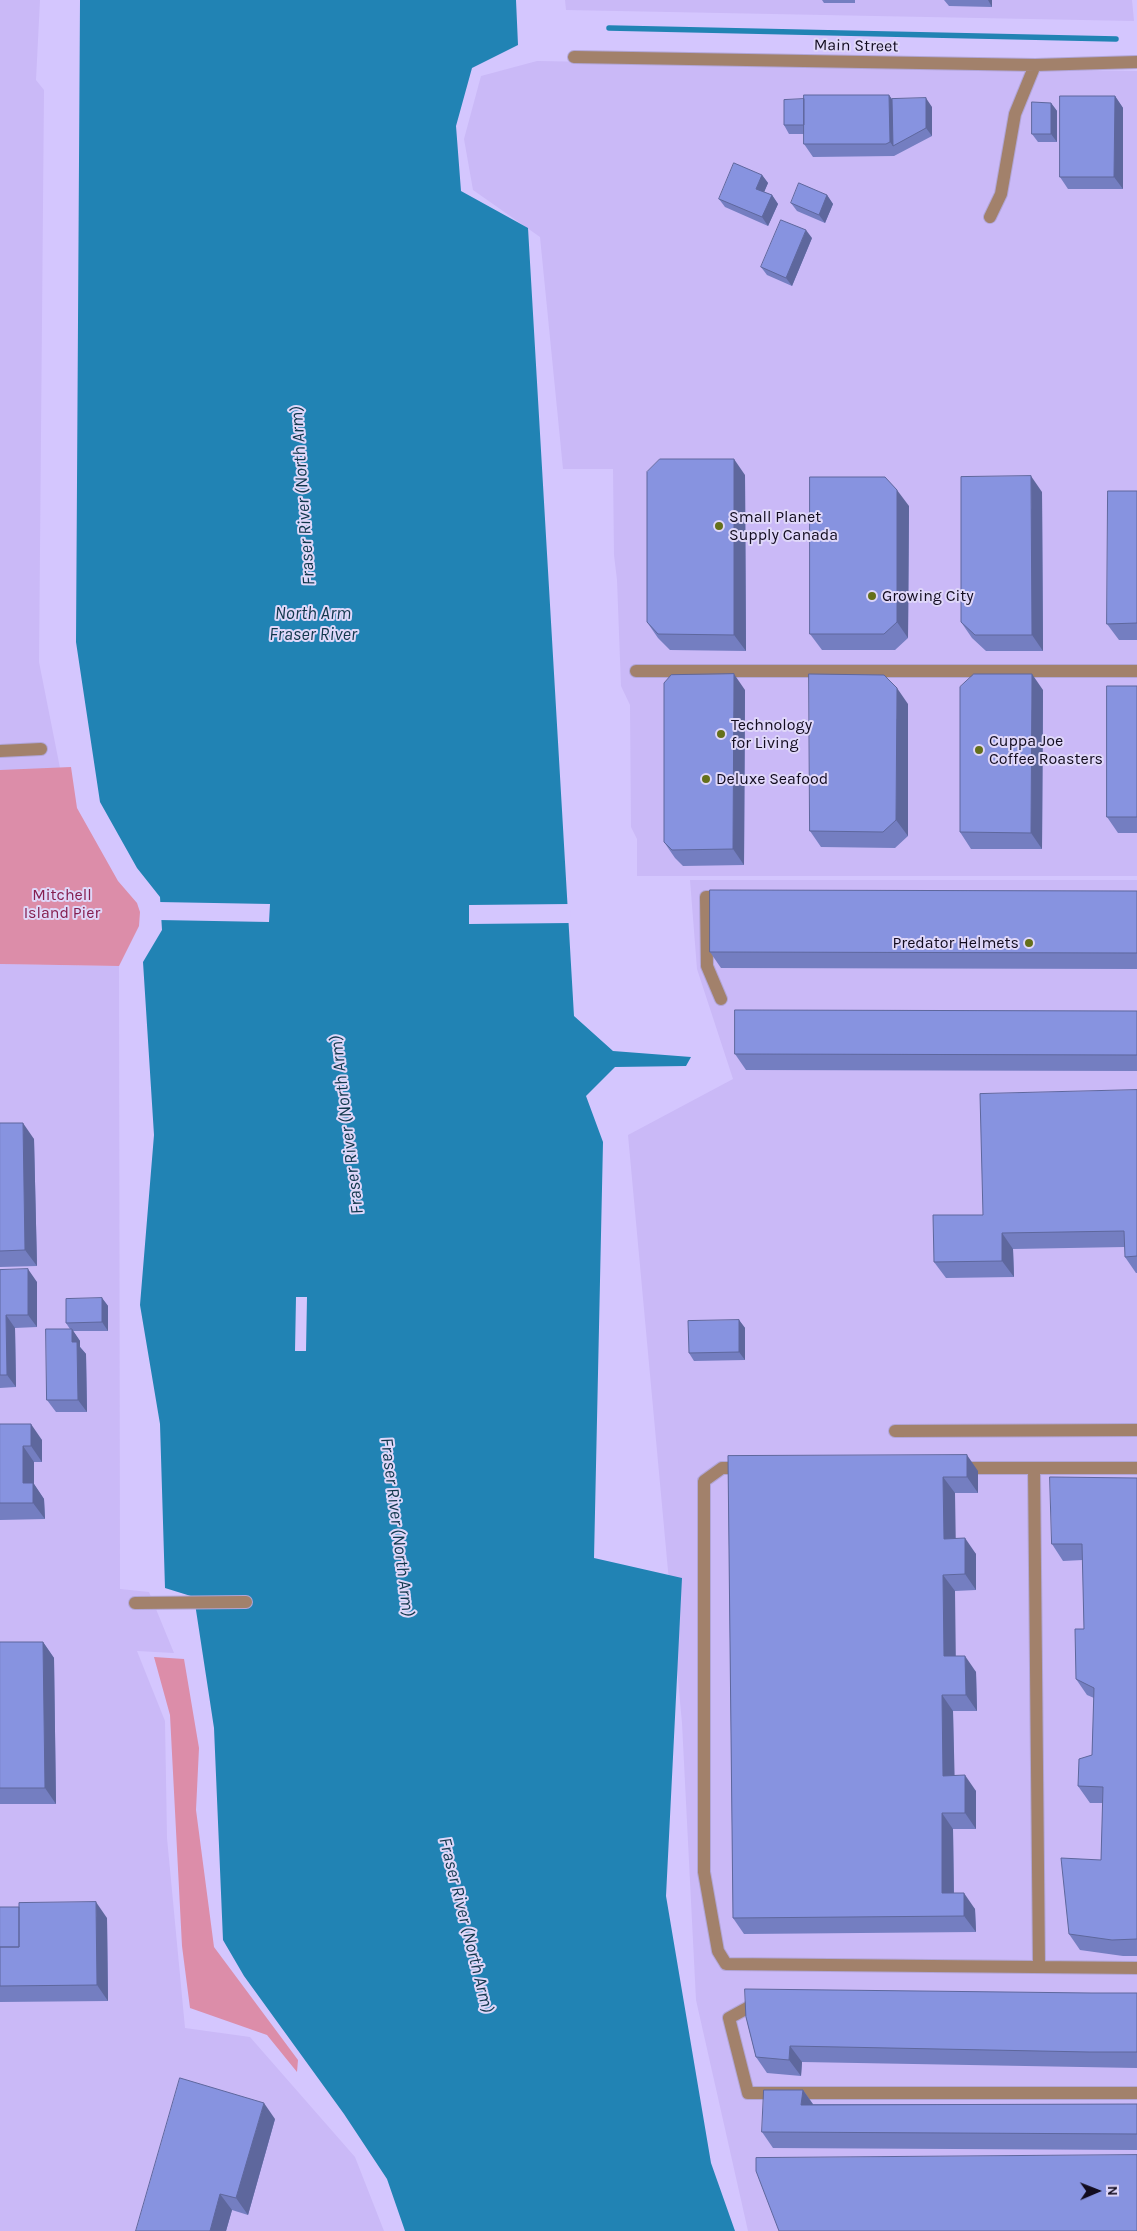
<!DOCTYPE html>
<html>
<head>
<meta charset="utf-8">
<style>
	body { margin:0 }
	#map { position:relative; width:1137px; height:2231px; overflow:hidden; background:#d4c6fe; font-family:Karla,sans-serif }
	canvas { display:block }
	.north { position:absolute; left:1072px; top:2166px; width:50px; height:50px; -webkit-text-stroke:4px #dfd7f9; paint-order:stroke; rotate:89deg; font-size:14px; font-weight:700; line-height:20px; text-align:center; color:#120c1f }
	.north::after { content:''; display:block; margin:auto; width:18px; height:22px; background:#120c1f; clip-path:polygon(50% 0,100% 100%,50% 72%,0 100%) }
</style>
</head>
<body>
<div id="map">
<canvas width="1137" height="2231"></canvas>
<div class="north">N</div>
</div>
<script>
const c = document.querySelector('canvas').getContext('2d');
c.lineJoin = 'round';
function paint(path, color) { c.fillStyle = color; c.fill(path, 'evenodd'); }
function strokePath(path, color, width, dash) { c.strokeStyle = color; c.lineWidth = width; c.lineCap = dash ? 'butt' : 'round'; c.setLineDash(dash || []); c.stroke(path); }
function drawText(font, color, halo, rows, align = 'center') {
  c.font = font + ' Karla,sans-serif'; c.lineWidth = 4; c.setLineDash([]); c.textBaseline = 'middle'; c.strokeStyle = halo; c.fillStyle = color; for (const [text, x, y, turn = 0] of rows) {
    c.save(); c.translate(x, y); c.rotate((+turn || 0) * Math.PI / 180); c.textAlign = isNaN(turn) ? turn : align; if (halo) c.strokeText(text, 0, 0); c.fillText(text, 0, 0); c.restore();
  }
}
paint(new Path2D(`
	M 0,0 L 40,0 L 36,80 L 44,90 L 39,662 L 60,768 L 0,771 Z
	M 565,0 L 1132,0 L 1134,21 L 566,10 Z
	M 537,61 L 1137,71 L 1137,876 L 637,876 L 637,839 L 631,827 L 630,705 L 621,686 L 617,580 L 614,555 L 613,469 L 563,469 L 540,237 L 473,190 L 464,139 L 481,76 Z
	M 690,880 L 1137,880 L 1137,2231 L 748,2231 L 696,2000 L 682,1723 L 628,1135 L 733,1079 L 697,969 Z
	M 0,964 L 119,966 L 120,1589 L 149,1592 L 174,1653 L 137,1651 L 165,1721 L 167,1838 L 185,2028 L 250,2037 L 355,2157 L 384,2231 L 0,2231 Z`), '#cab9f7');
paint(new Path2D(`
	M 71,767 L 77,808 L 118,881 L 137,903 L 140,912 L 139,926 L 119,966 L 0,964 L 0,770 Z
	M 154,1657 L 184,1659 L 199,1748 L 196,1810 L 214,1947 L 298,2060 L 297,2072 L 267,2035 L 190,2008 L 182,1946 L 170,1715 Z`), '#dc8da9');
paint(new Path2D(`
	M 80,0 L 516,0 L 518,45 L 472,68 L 456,126 L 461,191 L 528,228 L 574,1016 L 613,1051 L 691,1057 L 686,1066 L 615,1067 L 586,1096 L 603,1142 L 594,1558 L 682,1578 L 666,1896 L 711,2163 L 735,2231 L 405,2231 L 387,2179 L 344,2114 L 244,1976 L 223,1940 L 214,1728 L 194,1597 L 165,1588 L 160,1424 L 140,1305 L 154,1135 L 143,962 L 162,930 L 160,897 L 137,868 L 100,802 L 76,642 Z`), '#2183b4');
paint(new Path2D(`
	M 158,902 L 270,904 L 269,922 L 159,920 Z
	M 570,904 L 571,923 L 469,924 L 469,905 Z
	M 296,1297 L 307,1297 L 306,1351 L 295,1351 Z`), '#d4c6fe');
strokePath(new Path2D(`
	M 609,28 L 1116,39`), '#2183b4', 5.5);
const minor = new Path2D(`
	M 574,57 L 1035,65 L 1137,62
	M 990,217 L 1001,194 L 1015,114 L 1035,65
	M 636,671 L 1137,671
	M 0,751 L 41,749
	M 721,999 L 707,966 L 706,897 L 727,897
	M 895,1431 L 1137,1430
	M 745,1468 L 722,1468 L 704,1481 L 704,1872 L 718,1951 L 726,1964 L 1137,1968
	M 960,1468 L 1137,1468
	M 1034,1468 L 1039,1967
	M 135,1603 L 246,1602
	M 760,2001 L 729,2018 L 748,2093 L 1137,2093`);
strokePath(minor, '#b1a5d6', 14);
strokePath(minor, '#a2816b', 12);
paint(new Path2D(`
	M 822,0 L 855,0 L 855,3 L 824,3 Z
	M 944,0 L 992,0 L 992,7 L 949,6 Z
	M 1115,96 L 1123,108 L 1123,189 L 1068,189 L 1060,177 Z
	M 892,99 L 932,107 L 932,136 L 894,156 L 813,157 L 804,144 L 804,134 L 789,134 L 784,125 Z
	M 1051,103 L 1057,111 L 1057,142 L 1038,142 L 1032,134 Z
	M 762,175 L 768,183 L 764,192 L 772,195 L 778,204 L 768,226 L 725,207 L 719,199 Z
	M 827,195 L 833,204 L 825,223 L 797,211 L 791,203 Z
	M 812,238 L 792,286 L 767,275 L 761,267 Z
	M 745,475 L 746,651 L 670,650 L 658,638 L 647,622 Z
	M 1137,491 L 1137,640 L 1119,640 L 1107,624 Z
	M 1042,492 L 1043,651 L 986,651 L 972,638 L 961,622 Z
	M 909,506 L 908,638 L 895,650 L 822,650 L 810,634 Z
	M 1137,686 L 1137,833 L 1118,833 L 1107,817 Z
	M 745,690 L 744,865 L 683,866 L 675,858 L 664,842 Z
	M 1043,690 L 1042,849 L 971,849 L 960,832 Z
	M 908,704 L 908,836 L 895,848 L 821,847 L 810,831 Z
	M 1137,891 L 1137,969 L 721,968 L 710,952 Z
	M 1137,1011 L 1137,1071 L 746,1070 L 735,1054 Z
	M 1137,1090 L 1137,1273 L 1136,1273 L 1125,1257 L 1125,1247 L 1013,1249 L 1014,1277 L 946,1278 L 934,1262 L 983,1215 Z
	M 0,1123 L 34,1139 L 37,1266 L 0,1267 Z
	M 0,1270 L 37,1282 L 37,1327 L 15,1328 L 16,1387 L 0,1388 Z
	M 102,1298 L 108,1306 L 108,1331 L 73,1331 L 80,1341 L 80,1347 L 86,1354 L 87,1412 L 56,1412 L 47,1400 L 70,1329 L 66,1323 Z
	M 739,1320 L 745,1328 L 745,1360 L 694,1361 L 689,1353 Z
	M 0,1424 L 42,1440 L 42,1462 L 34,1462 L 34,1484 L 44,1499 L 45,1519 L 0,1520 Z
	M 728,1456 L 978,1471 L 978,1493 L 955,1493 L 955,1538 L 976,1554 L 976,1590 L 955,1591 L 955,1656 L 976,1672 L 977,1711 L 953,1711 L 954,1775 L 976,1791 L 976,1829 L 953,1829 L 954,1893 L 975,1909 L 976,1932 L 744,1934 L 733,1918 Z
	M 1137,1478 L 1137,1956 L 1123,1956 L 1080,1950 L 1069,1934 L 1101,1860 L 1103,1803 L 1090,1803 L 1078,1786 L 1092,1755 L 1094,1698 L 1087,1695 L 1076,1679 L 1084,1629 L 1083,1560 L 1063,1561 L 1052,1544 Z
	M 0,1642 L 43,1642 L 54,1658 L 56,1804 L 0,1804 Z
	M 0,1907 L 107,1918 L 108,2001 L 0,2002 Z
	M 1091,1993 L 1137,1993 L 1137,2068 L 802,2062 L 801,2076 L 767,2073 L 756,2057 L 746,2017 Z
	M 803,2090 L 813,2104 L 1137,2104 L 1137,2150 L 773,2148 L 762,2132 Z
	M 275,2119 L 248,2215 L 232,2210 L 226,2231 L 136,2231 Z`), '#747ec1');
paint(new Path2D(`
	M 988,0 L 992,0 L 992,7 Z
	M 889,95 L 898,107 L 893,146 L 890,142 Z
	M 1115,96 L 1123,108 L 1123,189 L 1114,177 Z
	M 926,98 L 932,107 L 932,136 L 926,128 Z
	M 1051,103 L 1057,111 L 1057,142 L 1051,134 Z
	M 762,175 L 768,183 L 762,197 L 756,189 Z
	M 772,195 L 778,204 L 768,226 L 762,217 Z
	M 827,195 L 833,204 L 825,223 L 819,215 Z
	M 806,230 L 812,238 L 792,286 L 786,278 Z
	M 734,459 L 745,475 L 746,651 L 734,635 Z
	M 1031,476 L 1042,492 L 1043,651 L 1032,635 Z
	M 897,490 L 909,506 L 908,638 L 897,622 Z
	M 734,674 L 745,690 L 744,865 L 733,849 Z
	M 1032,674 L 1043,690 L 1042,849 L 1031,833 Z
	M 897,688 L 908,704 L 908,836 L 896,820 Z
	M 23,1123 L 34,1139 L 37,1266 L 25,1250 Z
	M 1002,1233 L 1013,1249 L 1014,1277 L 1002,1261 Z
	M 28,1269 L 37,1282 L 37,1327 L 28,1315 Z
	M 102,1298 L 108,1306 L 108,1331 L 102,1322 Z
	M 6,1315 L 15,1328 L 16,1387 L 7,1375 Z
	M 739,1320 L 745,1328 L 745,1360 L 739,1352 Z
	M 72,1329 L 80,1341 L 80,1347 L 86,1354 L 87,1412 L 78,1400 L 72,1342 Z
	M 31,1424 L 42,1440 L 42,1462 L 31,1446 Z
	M 23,1446 L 34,1462 L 34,1484 L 44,1499 L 45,1519 L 33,1503 L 23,1483 Z
	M 967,1455 L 978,1471 L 978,1493 L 967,1477 Z
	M 943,1477 L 955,1493 L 956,1555 L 944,1539 Z
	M 965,1538 L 976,1554 L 976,1590 L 965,1574 Z
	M 943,1575 L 955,1591 L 956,1672 L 944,1656 Z
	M 43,1642 L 54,1658 L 56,1804 L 45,1788 Z
	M 965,1656 L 976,1672 L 977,1711 L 966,1695 Z
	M 942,1695 L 953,1711 L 955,1792 L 943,1776 Z
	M 965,1775 L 976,1791 L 976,1829 L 965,1813 Z
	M 942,1813 L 953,1829 L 954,1909 L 942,1893 Z
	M 964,1893 L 975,1909 L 976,1932 L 964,1916 Z
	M 96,1902 L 107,1918 L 108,2001 L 97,1985 Z
	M 790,2046 L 802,2062 L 801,2076 L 789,2060 Z
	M 803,2090 L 814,2106 L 801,2105 Z
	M 264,2103 L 275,2119 L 248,2215 L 236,2198 Z
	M 220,2194 L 232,2210 L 226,2231 L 210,2231 Z`), '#5e679d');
const building = new Path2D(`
	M 804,95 L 889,95 L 890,142 L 886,144 L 804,144 Z
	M 1060,96 L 1115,96 L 1114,177 L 1060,177 Z
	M 926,98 L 926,128 L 893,146 L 892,99 Z
	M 804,99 L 804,125 L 784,125 L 784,100 Z
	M 1032,102 L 1051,103 L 1051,134 L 1032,134 Z
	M 734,163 L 762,175 L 756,189 L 772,195 L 762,217 L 719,199 Z
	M 799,183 L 827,195 L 819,215 L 791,203 Z
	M 781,220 L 806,230 L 786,278 L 761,267 Z
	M 660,459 L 734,459 L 734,635 L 658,634 L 647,622 L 647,472 Z
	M 1031,476 L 1032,635 L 975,635 L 961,622 L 961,477 Z
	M 810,477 L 885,477 L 897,490 L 897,622 L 884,634 L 810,634 Z
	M 1108,491 L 1137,491 L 1137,623 L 1107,624 Z
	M 734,674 L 733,849 L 672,850 L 664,842 L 664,683 L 671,675 Z
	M 809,674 L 884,675 L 897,688 L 896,820 L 883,832 L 810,831 Z
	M 974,674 L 1032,674 L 1031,833 L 960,832 L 960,687 Z
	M 1107,686 L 1137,686 L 1137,817 L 1107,817 Z
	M 710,890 L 1137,891 L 1137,953 L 710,952 Z
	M 735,1010 L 1137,1011 L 1137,1055 L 735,1054 Z
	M 1137,1090 L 1137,1256 L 1125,1257 L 1124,1231 L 1002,1233 L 1002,1261 L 934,1262 L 933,1215 L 983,1215 L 980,1094 Z
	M 0,1123 L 23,1123 L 25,1250 L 0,1251 Z
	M 28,1269 L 28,1315 L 6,1315 L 7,1375 L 0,1375 L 0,1270 Z
	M 102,1298 L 102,1322 L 66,1323 L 66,1299 Z
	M 739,1320 L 739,1352 L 689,1353 L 688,1321 Z
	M 46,1329 L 72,1329 L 72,1342 L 77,1342 L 78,1400 L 47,1400 Z
	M 0,1424 L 31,1424 L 31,1446 L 23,1446 L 23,1483 L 33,1483 L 33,1503 L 0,1503 Z
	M 967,1455 L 967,1477 L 943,1477 L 944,1539 L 965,1538 L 965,1574 L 943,1575 L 944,1656 L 965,1656 L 966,1695 L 942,1695 L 943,1776 L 965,1775 L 965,1813 L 942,1813 L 942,1893 L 964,1893 L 964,1916 L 733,1918 L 728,1456 Z
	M 1050,1477 L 1137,1478 L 1137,1939 L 1112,1940 L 1069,1934 L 1061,1858 L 1101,1860 L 1103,1787 L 1078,1786 L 1079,1759 L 1092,1755 L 1094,1688 L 1076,1679 L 1075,1629 L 1084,1629 L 1082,1544 L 1052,1544 Z
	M 0,1642 L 43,1642 L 45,1788 L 0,1788 Z
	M 96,1902 L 97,1985 L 0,1986 L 0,1947 L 19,1947 L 19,1903 Z
	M 0,1907 L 19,1907 L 19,1947 L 0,1947 Z
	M 745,1989 L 1091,1993 L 1137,1993 L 1137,2052 L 1089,2052 L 790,2046 L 789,2060 L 756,2057 L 746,2017 Z
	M 180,2078 L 264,2103 L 236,2198 L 220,2194 L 210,2231 L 136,2231 Z
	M 764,2090 L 803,2090 L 801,2105 L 1137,2104 L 1137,2134 L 762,2132 Z
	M 1137,2155 L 1137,2231 L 779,2231 L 756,2171 L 756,2158 Z`);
paint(building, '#8793e0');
strokePath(building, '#5e679d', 1);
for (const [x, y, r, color] of [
	[719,526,5,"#65701a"],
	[872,596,5,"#65701a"],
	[721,734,5,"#65701a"],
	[979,750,5,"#65701a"],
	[706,779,5,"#65701a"],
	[1029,943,5,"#65701a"]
]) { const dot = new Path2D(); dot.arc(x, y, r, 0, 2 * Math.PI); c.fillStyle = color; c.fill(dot); strokePath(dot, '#dfd7f9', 2); }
drawText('16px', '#120c1f', '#dfd7f9', [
	["Main Street",856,46,1]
]);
drawText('16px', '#120c1f', '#dfd7f9', [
	["Small Planet",729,517],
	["Supply Canada",729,535],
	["Growing City",882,596],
	["Technology",731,725],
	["for Living",731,743],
	["Cuppa Joe",989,741],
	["Coffee Roasters",989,759],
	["Deluxe Seafood",716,779],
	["Predator Helmets",1019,943,"right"]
], 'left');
drawText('16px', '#851e4f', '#dfd7f9', [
	["Mitchell",62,895],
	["Island Pier",62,913]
]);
drawText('italic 18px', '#10374c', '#dfd7f9', [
	["Fraser River (North Arm)",303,496,-94],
	["North Arm",313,614],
	["Fraser River",313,635],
	["Fraser River (North Arm)",347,1125,-97],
	["Fraser River (North Arm)",397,1527,83],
	["Fraser River (North Arm)",466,1925,76]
]);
</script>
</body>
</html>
